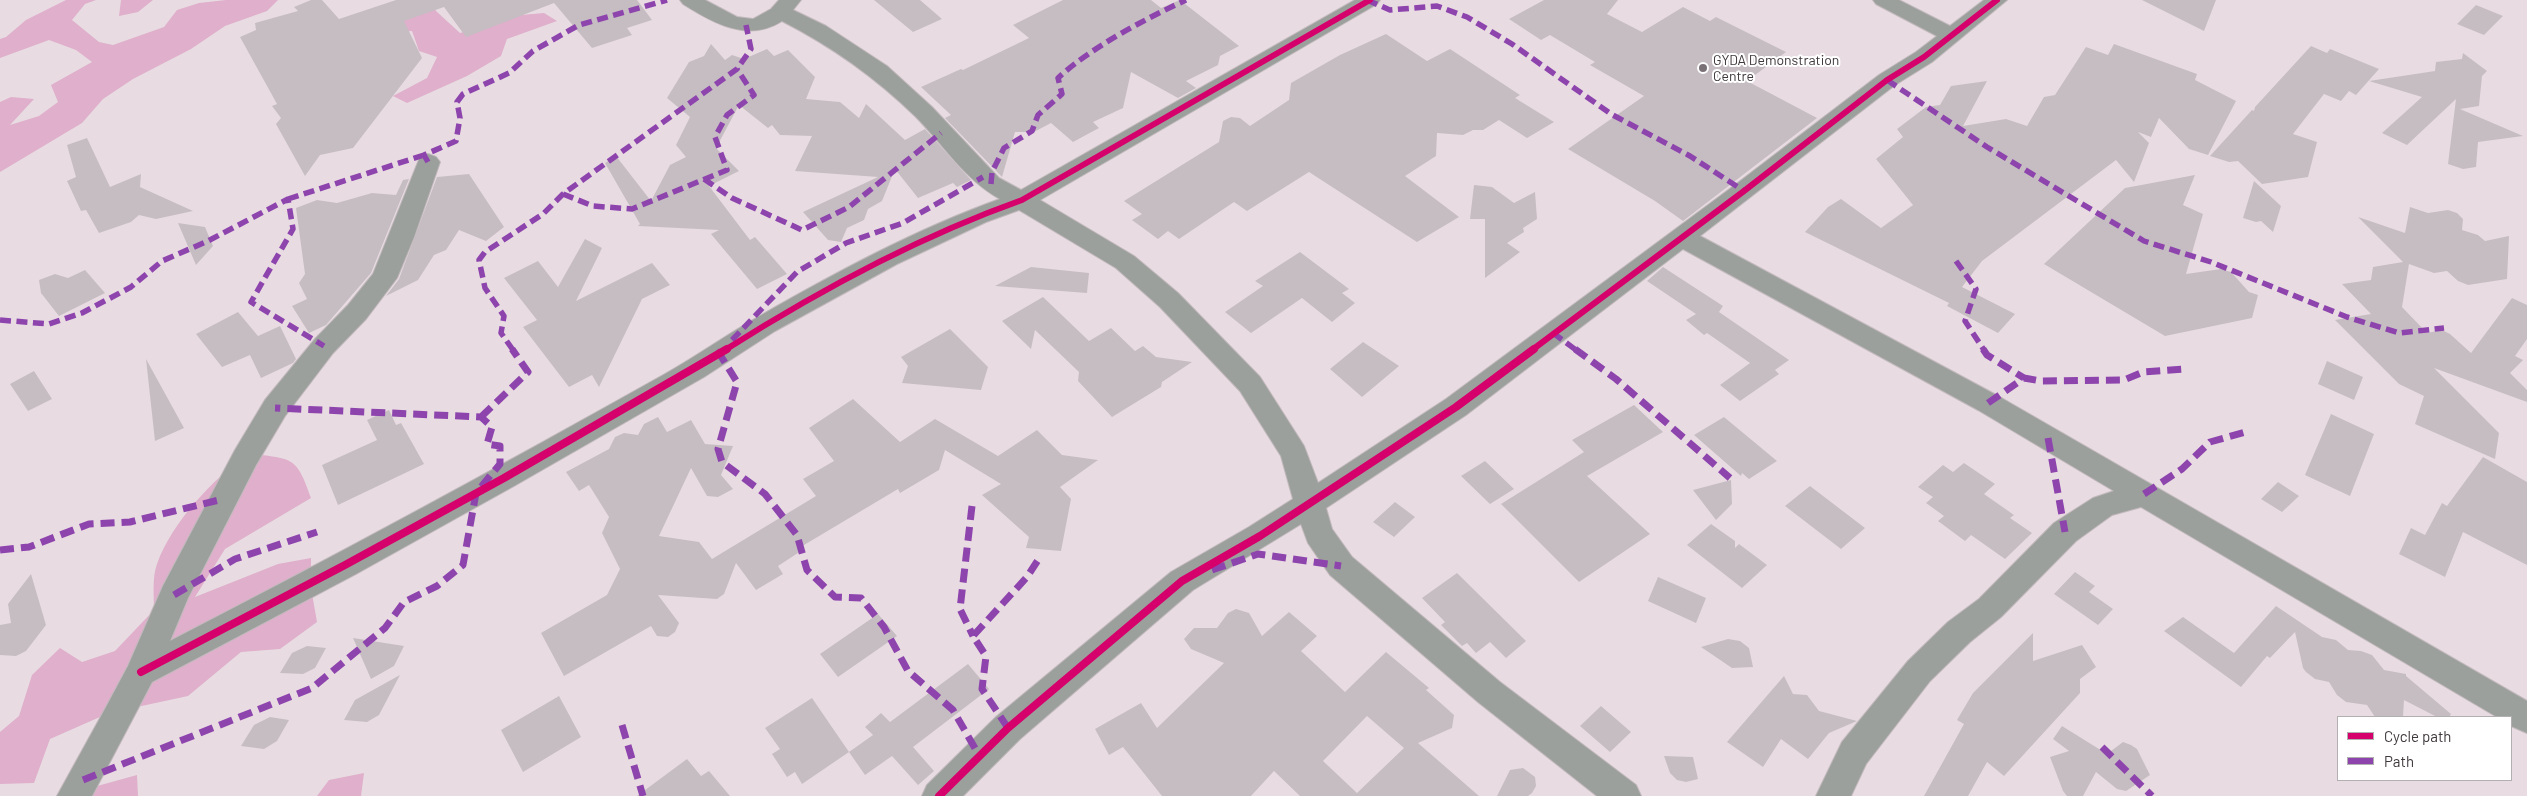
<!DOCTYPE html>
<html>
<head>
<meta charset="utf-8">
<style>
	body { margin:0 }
	#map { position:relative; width:2527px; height:796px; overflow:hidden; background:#e8dce2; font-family:Barlow,sans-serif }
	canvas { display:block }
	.legend { position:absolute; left:2337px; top:716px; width:175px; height:65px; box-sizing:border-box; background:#fff; border:1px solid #b2afb1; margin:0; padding:6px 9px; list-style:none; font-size:15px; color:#3f383c }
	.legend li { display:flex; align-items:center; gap:10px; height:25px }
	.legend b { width:25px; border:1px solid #b2afb1 }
</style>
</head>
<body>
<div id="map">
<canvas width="2527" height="796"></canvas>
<ul class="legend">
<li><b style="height:6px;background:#d6006c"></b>Cycle path</li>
<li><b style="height:6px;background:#8e44ad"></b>Path</li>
</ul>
</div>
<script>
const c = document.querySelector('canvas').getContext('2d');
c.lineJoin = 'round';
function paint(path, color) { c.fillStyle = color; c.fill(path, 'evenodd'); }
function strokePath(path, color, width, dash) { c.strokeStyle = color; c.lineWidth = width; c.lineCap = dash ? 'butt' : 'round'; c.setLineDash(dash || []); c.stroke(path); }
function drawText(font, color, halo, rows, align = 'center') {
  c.font = font + ' Barlow,sans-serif'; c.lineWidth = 4; c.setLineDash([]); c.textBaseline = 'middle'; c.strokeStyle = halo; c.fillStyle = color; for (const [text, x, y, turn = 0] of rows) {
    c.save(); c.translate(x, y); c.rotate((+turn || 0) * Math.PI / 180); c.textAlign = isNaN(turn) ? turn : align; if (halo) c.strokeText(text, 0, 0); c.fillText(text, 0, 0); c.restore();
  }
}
paint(new Path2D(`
	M 66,0 L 96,0 L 85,4 L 72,20 L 99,42 L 113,45 L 164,27 L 177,10 L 199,3 L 226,0 L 278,0 L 267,11 L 225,26 L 191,49 L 133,79 L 103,99 L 82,123 L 0,172 L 0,102 L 11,97 L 34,99 L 10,125 L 39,116 L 58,102 L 51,85 L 92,62 L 76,50 L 49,40 L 0,58 L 0,39 L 6,37 L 26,20 Z
	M 121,0 L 153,0 L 138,12 L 119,16 Z
	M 409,0 L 432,0 L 436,11 L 460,33 L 521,15 L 544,13 L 557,21 L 507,39 L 501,56 L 467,76 L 407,103 L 393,96 L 427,78 L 437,57 L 419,51 L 412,31 L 383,33 Z
	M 249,453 C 292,460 296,454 311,498 L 225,549 L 195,597 L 278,564 L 311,558 L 311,588 L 317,622 L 280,649 L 241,652 L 188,696 L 109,713 L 50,739 L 34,783 L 0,784 L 0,732 L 19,716 L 32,675 L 60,648 L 82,662 L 115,651 L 154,610 C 154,596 152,577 157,564 C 172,522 213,479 249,453 Z
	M 364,773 L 361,796 L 317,796 L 329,780 Z
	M 137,775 L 138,796 L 85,796 L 90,788 Z`), '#dfafcb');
paint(new Path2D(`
	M 311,0 L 322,0 L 339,19 L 396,0 L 637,0 L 652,20 L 627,28 L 632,35 L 592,48 L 554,3 L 466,37 L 444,7 L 404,21 L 422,58 L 353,148 L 320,155 L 305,176 L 276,124 L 281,118 L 272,106 L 277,104 L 240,37 L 256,30 L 255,23 L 298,11 L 294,7 Z
	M 874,0 L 920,0 L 942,19 L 913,32 Z
	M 1063,0 L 1151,0 L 1161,8 L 1180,0 L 1239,46 L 1220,56 L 1218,65 L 1186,81 L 1196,88 L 1178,98 L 1131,72 L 1123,108 L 1093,122 L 1099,128 L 1073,142 L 1051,123 L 1034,132 L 1015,132 L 1002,177 L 945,118 L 951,115 L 921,87 L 961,69 L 963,70 L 1029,38 L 1013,25 Z
	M 1544,0 L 1618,0 L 1607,14 L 1642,32 L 1683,7 L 1710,21 L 1716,17 L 1786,52 L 1747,81 L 1817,118 L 1683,221 L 1655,201 L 1568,149 L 1644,96 L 1590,65 L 1595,62 L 1550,35 L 1541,40 L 1509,19 Z
	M 2142,0 L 2216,0 L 2204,31 Z
	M 2476,5 L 2503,16 L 2484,35 L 2457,24 Z
	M 1386,34 L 1427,61 L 1450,49 L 1520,95 L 1515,98 L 1554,122 L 1527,138 L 1499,120 L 1483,130 L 1473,130 L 1463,135 L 1437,133 L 1436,156 L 1405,176 L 1459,217 L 1417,242 L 1309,172 L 1247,211 L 1234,202 L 1179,239 L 1168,231 L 1158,239 L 1132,220 L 1142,214 L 1124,201 L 1219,142 L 1223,121 L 1231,117 L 1240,118 L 1250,126 L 1289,100 L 1291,83 L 1340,55 Z
	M 711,44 L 725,60 L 732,55 L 744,59 L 767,49 L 774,56 L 788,50 L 815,77 L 806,99 L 840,102 L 859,118 L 866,104 L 905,140 L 925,129 L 971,180 L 957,187 L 953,183 L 918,198 L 895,169 L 882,201 L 868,209 L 864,220 L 847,228 L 841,242 L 828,240 L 803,212 L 878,177 L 795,171 L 812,136 L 780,135 L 772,125 L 768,128 L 739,105 L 716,148 L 739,171 L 709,186 L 750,240 L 755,237 L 787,274 L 757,289 L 711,234 L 719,230 L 638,226 L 640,224 L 605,163 L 616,156 L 651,201 L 670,165 L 686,157 L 676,145 L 690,117 L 667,98 L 689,62 L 704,56 Z
	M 2114,44 L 2197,74 L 2195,80 L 2236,101 L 2208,155 L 2189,149 L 2159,118 L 2151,137 L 2138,132 L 2149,143 L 2134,182 L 2116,160 L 1982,261 L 1962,287 L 2015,314 L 1998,333 L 1947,306 L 1949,303 L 1805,232 L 1828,207 L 1841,199 L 1881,228 L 1913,205 L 1876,159 L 1903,137 L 1897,129 L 1926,107 L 1940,105 L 1951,86 L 1987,81 L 1963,126 L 2006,119 L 2027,126 L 2044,97 L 2055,95 L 2086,47 L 2108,55 Z
	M 2311,46 L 2327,53 L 2330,49 L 2379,69 L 2356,95 L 2349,91 L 2341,101 L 2324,94 L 2293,134 L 2317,142 L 2308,177 L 2262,184 L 2238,161 L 2229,162 L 2210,156 L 2252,110 L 2254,111 L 2255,107 Z
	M 2463,53 L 2487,71 L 2482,76 L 2479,106 L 2460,109 L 2523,136 L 2478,142 L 2476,167 L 2463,169 L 2448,164 L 2456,99 L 2407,145 L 2382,133 L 2422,97 L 2369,81 L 2435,71 L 2436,62 L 2462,59 Z
	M 87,138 L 110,187 L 141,174 L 140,187 L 193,211 L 156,219 L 139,215 L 131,222 L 99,233 L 86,210 L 81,211 L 67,181 L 76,177 L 67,145 Z
	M 469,174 L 504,227 L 486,241 L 459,230 L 446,250 L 434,255 L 418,280 L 386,296 L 399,279 L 437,177 Z
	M 2195,175 L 2183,205 L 2203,214 L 2186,274 L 2221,269 L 2231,272 L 2249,292 L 2258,295 L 2252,318 L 2165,336 L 2044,264 L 2125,188 Z
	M 409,179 L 371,273 L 326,325 L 309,333 L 292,306 L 307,299 L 299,283 L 305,274 L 296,208 L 317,200 L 337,203 L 372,193 L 396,195 L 403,180 Z
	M 2254,181 L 2281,206 L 2273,232 L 2261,221 L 2256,222 L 2243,218 Z
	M 1474,185 L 1492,187 L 1514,203 L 1535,192 L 1537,219 L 1523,228 L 1524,232 L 1507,243 L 1520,252 L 1485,278 L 1485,219 L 1470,219 Z
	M 2410,207 L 2428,213 L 2448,210 L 2457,213 L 2463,219 L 2462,230 L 2478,235 L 2485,241 L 2509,236 L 2507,279 L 2468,285 L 2458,281 L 2447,271 L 2434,273 L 2409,264 L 2402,307 L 2427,333 L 2442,330 L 2450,334 L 2471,353 L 2512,298 L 2527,305 L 2527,339 L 2515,356 L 2523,360 L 2510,373 L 2527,390 L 2527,402 L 2434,368 L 2499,433 L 2495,459 L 2415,424 L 2424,396 L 2399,384 L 2335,320 L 2371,314 L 2342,284 L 2371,280 L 2373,267 L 2403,262 L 2358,217 L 2405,233 Z
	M 178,223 L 205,227 L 213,246 L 196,265 Z
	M 585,239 L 602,248 L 576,301 L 652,263 L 670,285 L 642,299 L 599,387 L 592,375 L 569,387 L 523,327 L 537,320 L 504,278 L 538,261 L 558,287 Z
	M 1300,252 L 1349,289 L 1342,293 L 1355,303 L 1332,322 L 1302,298 L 1251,333 L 1225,312 L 1263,286 L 1255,281 Z
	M 1031,267 L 1089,273 L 1087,293 L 995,286 Z
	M 1663,267 L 1723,306 L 1719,312 L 1789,360 L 1775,370 L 1779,374 L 1740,401 L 1720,385 L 1750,363 L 1707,333 L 1704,335 L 1686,320 L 1696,314 L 1647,281 Z
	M 85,270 L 105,293 L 59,316 L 41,293 L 39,280 L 55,274 L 68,278 Z
	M 1043,297 L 1089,341 L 1111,328 L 1135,351 L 1143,346 L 1156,357 L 1192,362 L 1162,382 L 1161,387 L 1112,417 L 1078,381 L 1079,372 L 1035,330 L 1031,349 L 1002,321 Z
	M 238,312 L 258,336 L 280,326 L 296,359 L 293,363 L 261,378 L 250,355 L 222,367 L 196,334 Z
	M 950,329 L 988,367 L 981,390 L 902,383 L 908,366 L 901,357 Z
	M 1363,342 L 1399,366 L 1362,397 L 1330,369 Z
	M 146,359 L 184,428 L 155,441 Z
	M 2327,361 L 2363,377 L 2354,400 L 2318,384 Z
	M 34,371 L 52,399 L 28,411 L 10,384 Z
	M 853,399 L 900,442 L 935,419 L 998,456 L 1037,430 L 1062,455 L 1098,460 L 1060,487 L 1071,499 L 1061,551 L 1026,548 L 1029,537 L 982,495 L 1001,484 L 945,450 L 939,470 L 900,493 L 898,489 L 799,548 L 801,551 L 778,566 L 783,574 L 756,590 L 736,563 L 724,594 L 717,599 L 658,595 L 679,623 L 675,632 L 668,637 L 657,636 L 651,626 L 564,676 L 541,633 L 607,595 L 620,569 L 602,533 L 609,517 L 589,485 L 579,491 L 566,472 L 609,449 L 615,437 L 624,433 L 638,435 L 644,424 L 658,417 L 667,432 L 691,420 L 705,444 L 733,446 L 721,475 L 733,489 L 718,497 L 707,496 L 691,468 L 659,536 L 699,542 L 712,559 L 816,496 L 803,479 L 834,461 L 809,428 Z
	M 1634,405 L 1663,432 L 1587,476 L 1650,534 L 1579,582 L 1501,504 L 1584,452 L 1572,440 Z
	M 389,410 L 396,425 L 401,423 L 424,464 L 338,505 L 322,465 L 377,440 L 367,420 Z
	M 2331,414 L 2374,434 L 2350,496 L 2305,475 Z
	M 1724,417 L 1777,461 L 1749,479 L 1742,473 L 1741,476 L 1694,435 Z
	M 2483,457 L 2527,482 L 2527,565 L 2463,532 L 2445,577 L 2399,554 L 2411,528 L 2425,535 L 2442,503 L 2447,506 Z
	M 1485,461 L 1514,489 L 1490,504 L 1461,476 Z
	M 1964,463 L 1995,484 L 1984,494 L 2014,515 L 2010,518 L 2032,533 L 2005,559 L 1971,535 L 1965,541 L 1938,521 L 1944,516 L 1926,503 L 1933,497 L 1918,487 L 1943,465 L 1953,472 Z
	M 1731,480 L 1732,504 L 1716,520 L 1693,490 Z
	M 2278,482 L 2299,496 L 2282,512 L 2261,499 Z
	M 1810,486 L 1865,528 L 1841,549 L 1785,506 Z
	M 1395,502 L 1415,517 L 1394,537 L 1373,522 Z
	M 1711,524 L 1735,541 L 1735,548 L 1739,544 L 1767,565 L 1742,588 L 1687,545 Z
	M 2075,572 L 2095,586 L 2089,592 L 2113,609 L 2098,625 L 2054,594 Z
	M 1457,573 L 1526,641 L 1506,658 L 1490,642 L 1476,653 L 1467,643 L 1462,646 L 1441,625 L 1445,622 L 1422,598 Z
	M 31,574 L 46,625 L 26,651 L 16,656 L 0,655 L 0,625 L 11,623 L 8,604 Z
	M 1658,577 L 1706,598 L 1696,623 L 1648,601 Z
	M 2276,606 L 2322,637 L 2336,640 L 2348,650 L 2361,651 L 2372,655 L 2384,670 L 2406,674 L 2406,676 L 2451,714 L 2449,717 L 2437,717 L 2404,700 L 2403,717 L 2375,717 L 2367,705 L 2346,702 L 2337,695 L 2329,682 L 2315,679 L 2306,672 L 2303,668 L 2295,632 L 2270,658 L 2267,656 L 2241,687 L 2164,631 L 2183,617 L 2234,653 Z
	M 1236,609 L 1249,613 L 1262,636 L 1289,612 L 1317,636 L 1301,651 L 1345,692 L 1386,652 L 1429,688 L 1426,690 L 1454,715 L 1452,728 L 1418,743 L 1479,796 L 1300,796 L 1274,771 L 1251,796 L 1162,796 L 1123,747 L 1109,755 L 1095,729 L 1141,703 L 1157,728 L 1224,663 L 1191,649 L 1184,639 L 1194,628 L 1217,628 L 1228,613 ZM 1367,716 L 1404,748 L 1357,793 L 1323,761 Z
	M 878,614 L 897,636 L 838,677 L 820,654 Z
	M 2033,633 L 2033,661 L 2082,645 L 2096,667 L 2080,679 L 2080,693 L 2004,776 L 1987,762 L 1968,796 L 1924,796 L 1964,724 L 1957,720 L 1973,693 Z
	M 353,638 L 404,646 L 394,666 L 371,679 Z
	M 1728,639 L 1740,641 L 1749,648 L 1753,667 L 1732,668 L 1701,647 Z
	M 307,646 L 326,648 L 315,668 L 303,674 L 280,673 L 292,653 Z
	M 968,664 L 989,689 L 913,747 L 934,771 L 918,785 L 892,756 L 865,775 L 849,752 L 802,784 L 795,772 L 787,777 L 772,754 L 780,749 L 765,728 L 812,698 L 849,752 L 873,735 L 865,727 L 881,713 L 890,722 Z
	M 400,675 L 379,715 L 367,722 L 344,720 L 355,700 Z
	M 1784,676 L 1793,694 L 1807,695 L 1819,711 L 1857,721 L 1829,733 L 1808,759 L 1781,739 L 1763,767 L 1727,742 Z
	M 559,696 L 581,737 L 523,772 L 501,730 Z
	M 1601,706 L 1631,732 L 1610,752 L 1580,726 Z
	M 270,717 L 289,720 L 277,741 L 264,749 L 241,746 L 254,725 Z
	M 2062,726 L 2107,754 L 2123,742 L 2131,745 L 2137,749 L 2150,775 L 2126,791 L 2117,789 L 2096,772 L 2083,796 L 2067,796 L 2063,791 L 2050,757 L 2069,751 L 2053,739 Z
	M 1664,756 L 1693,757 L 1698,779 L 1686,782 L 1677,780 L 1670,773 Z
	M 687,759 L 701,776 L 709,771 L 730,796 L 637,796 Z
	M 1523,768 L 1535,777 L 1536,786 L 1532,793 L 1528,796 L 1497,796 L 1510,770 Z`), '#c6bdc2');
const minor = new Path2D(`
	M 680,0 L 705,0 L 737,17 L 753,19 L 771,9 L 779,0 L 801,0 L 793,10 L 826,26 L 887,66 L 932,107 L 999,178 L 1021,190 L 1355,0 L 1380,0 L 1377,4 L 1040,200 L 1134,256 L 1178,293 L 1260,377 L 1304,446 L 1318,483 L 1446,399 L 1735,185 L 1879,75 L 1916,52 L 1937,36 L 1876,4 L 1873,0 L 1899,0 L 1950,26 L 1984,0 L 2007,0 L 1932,62 L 1895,85 L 1700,236 L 1998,396 L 2527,701 L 2527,733 L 2511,726 L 2511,717 L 2497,717 L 2141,507 L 2112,515 L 2076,541 L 2001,617 L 1970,642 L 1930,681 L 1866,764 L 1851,796 L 1816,796 L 1842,742 L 1908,661 L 1948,622 L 1979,599 L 2054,523 L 2093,498 L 2114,491 L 1978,410 L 1683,249 L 1466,415 L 1326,508 L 1332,529 L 1352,557 L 1500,682 L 1636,785 L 1641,796 L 1597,796 L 1478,702 L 1330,575 L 1308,543 L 1301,524 L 1193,590 L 1020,739 L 963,796 L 922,796 L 927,785 L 996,717 L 1171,572 L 1249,527 L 1293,499 L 1281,456 L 1240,391 L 1160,307 L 1116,268 L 1019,210 L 986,222 L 897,264 L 775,331 L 704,377 L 514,486 L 356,574 L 152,682 L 92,796 L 57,796 L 105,709 L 128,666 L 163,586 L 235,450 L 265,400 L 315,339 L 348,305 L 373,274 L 420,157 L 428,154 L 436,157 L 440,162 L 414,237 L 397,278 L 366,319 L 333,353 L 285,416 L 256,465 L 188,598 L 170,641 C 337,555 501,466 665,374 C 697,356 726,335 758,317 C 835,273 916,229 1000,199 C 965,180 943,144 915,116 C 875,77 831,46 782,21 C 748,43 713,23 683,4 Z`);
strokePath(minor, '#c2b9bd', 2);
paint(minor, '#9ca09c');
strokePath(new Path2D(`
	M 1367,0 L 1390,10 L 1437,6 L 1467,17 L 1512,44 L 1611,114 L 1690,156 L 1744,191
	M 1887,80 L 1987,147 L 2144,241 L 2211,262 L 2347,317 L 2399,333 L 2444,328
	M 428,162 L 424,155 L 456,141 L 460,118 L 457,102 L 463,94 L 509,73 L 533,51 L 579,25 L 667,0
	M 704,179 L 732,198 L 802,230 L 849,207 L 941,133
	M 991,184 L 992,172 L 1004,148 L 1032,131 L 1038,115 L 1062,94 L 1058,78 C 1090,48 1145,19 1186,0
	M 563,194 L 593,206 L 632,209 L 727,170 L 715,137 L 727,115 L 754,95 L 737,69
	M 288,199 L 424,155
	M 1956,261 L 1976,289 L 1965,321 L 1984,350
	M 0,320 L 49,324 L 82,313 L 131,287 L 162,261 L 208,241 L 288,199 L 293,229 L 251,302 L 324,346
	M 1553,333 L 1576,350
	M 732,340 L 797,272 L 846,243 L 903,223 L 983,177
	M 513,350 L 501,333 L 504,316 L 485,288 L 479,260 L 485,252 L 543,214 L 563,194 L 737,69 L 751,49 L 746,25`), '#8e44ad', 5.5, [11, 5.5]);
strokePath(new Path2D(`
	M 1575,349 L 1616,379 L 1730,478
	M 1983,349 L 1987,355 L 2024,378
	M 721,351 L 719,353 L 737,382 L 718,449 L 722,462 L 765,494 L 797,535 L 807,570 L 835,597 L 861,598 L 884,627 L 908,671 L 953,710 L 980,757
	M 1988,403 L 2024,378 L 2041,381 L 2124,380 L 2143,372 L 2184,369
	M 481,417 L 528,372 L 512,349
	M 2048,438 L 2065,532
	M 2144,494 L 2182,469 L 2210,442 L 2249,431
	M 972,506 L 960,609 L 973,636
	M 0,550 L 29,547 L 89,524 L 130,522 L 223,499
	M 1212,570 L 1258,554 L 1341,566
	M 174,595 L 235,559 L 317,532
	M 622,725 L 643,796
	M 1008,728 L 982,689 L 986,656 L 973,636 L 1027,577 L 1040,557
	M 2102,747 L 2152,796
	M 83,780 L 312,688 L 385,628 L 404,602 L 437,586 L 463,565 L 476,493 L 500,464 L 500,446 L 487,444 L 492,427 L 481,417 L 275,408`), '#8e44ad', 7, [14, 7]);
strokePath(new Path2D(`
	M 725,350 C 818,291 918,237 1022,200 L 1370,0
	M 1532,350 L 1744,191 L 1887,80 L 1924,57 L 1997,0`), '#d6006c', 6);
strokePath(new Path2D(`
	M 141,672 L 345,565 L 504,478 L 727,349
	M 939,796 L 1008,728 L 1182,581 L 1260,536 L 1456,407 L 1534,349`), '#d6006c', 8);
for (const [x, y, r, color] of [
	[1703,68,5,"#7a7176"]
]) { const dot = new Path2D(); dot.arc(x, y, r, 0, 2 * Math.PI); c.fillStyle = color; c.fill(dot); strokePath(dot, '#fff', 2); }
drawText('14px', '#3f383c', '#fff', [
	["GYDA Demonstration",1713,60],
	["Centre",1713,76]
], 'left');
</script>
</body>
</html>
